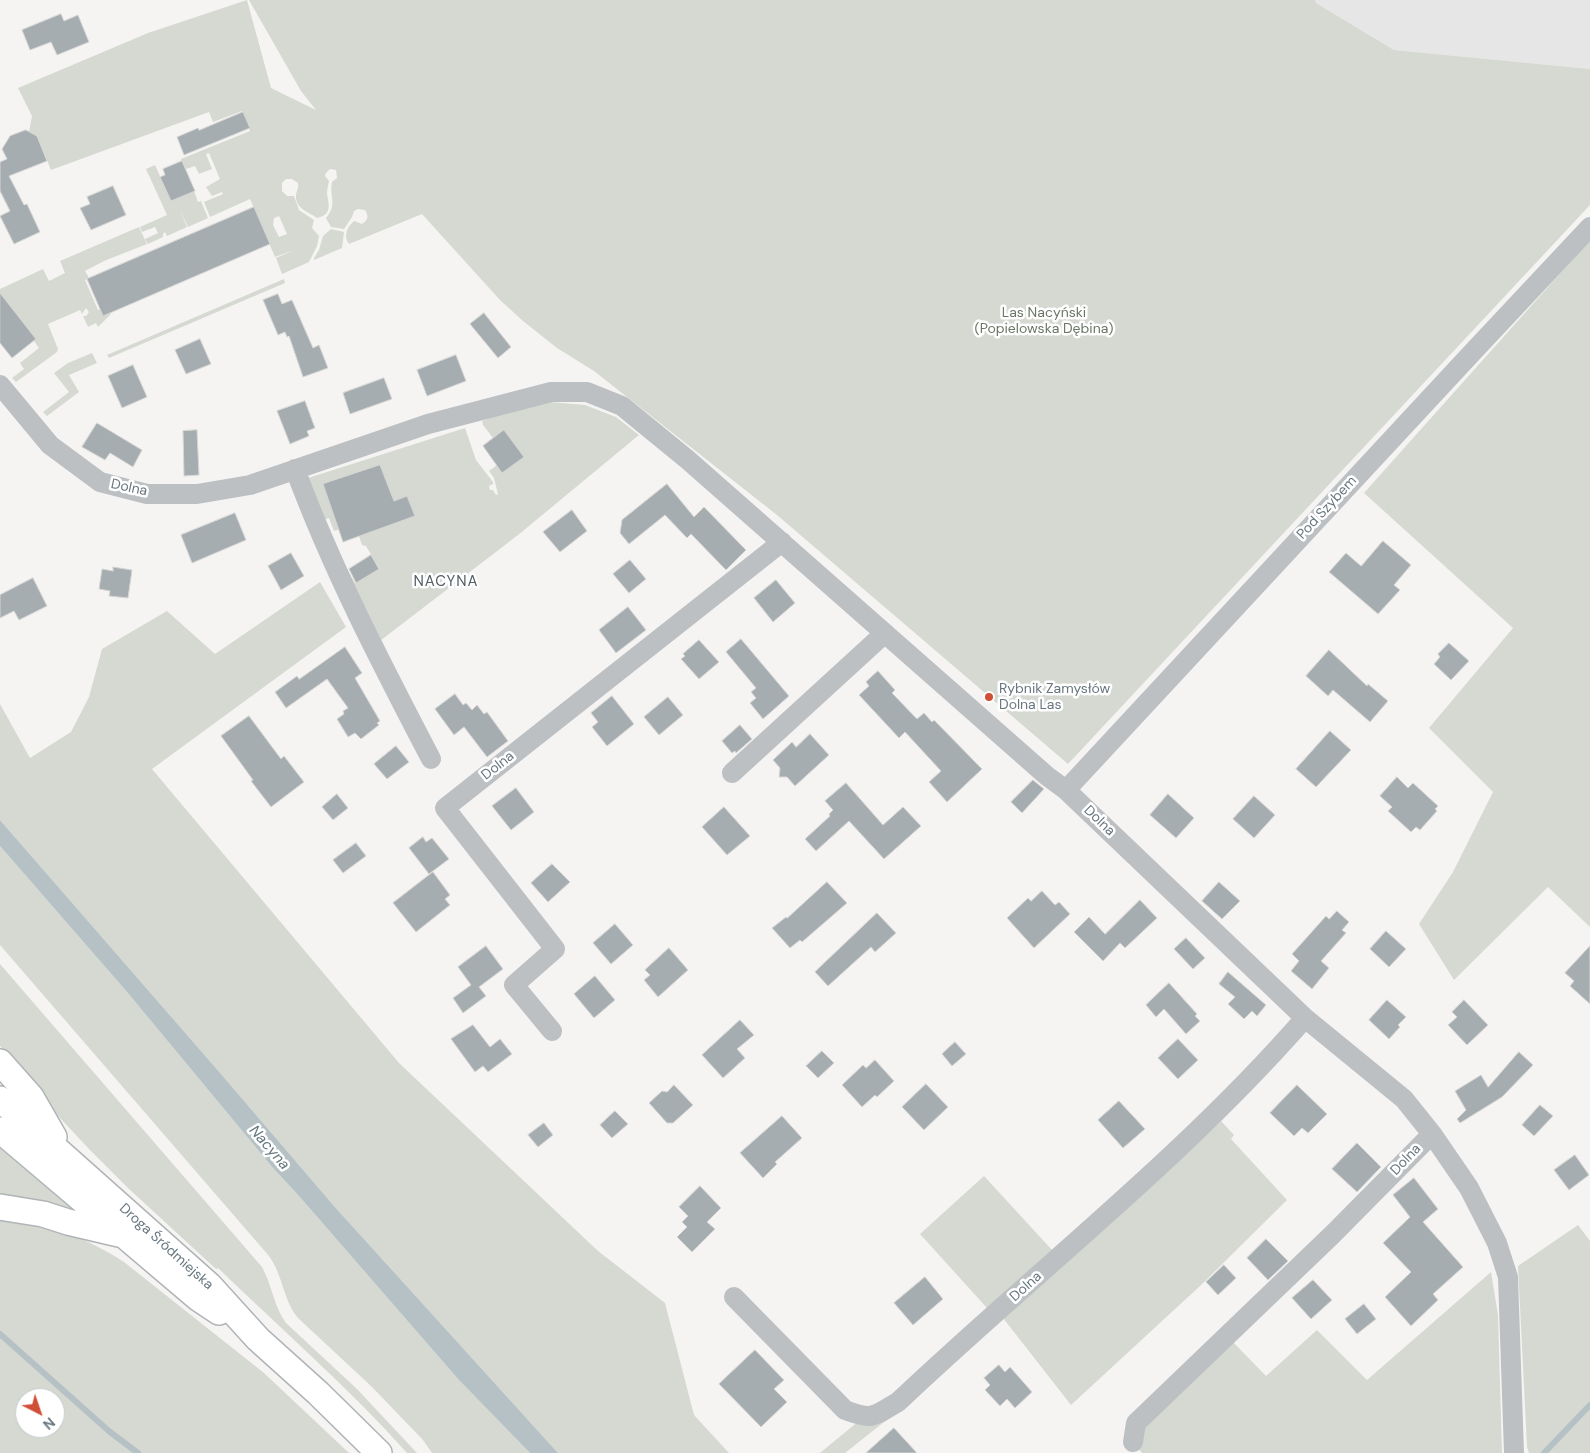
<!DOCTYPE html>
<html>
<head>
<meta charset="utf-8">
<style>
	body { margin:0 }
	#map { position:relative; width:1590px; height:1453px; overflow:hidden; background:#f5f4f2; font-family:"DM Sans",sans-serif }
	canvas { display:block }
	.north { position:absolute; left:15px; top:1388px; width:50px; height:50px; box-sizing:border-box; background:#fff; border:1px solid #c2c8cc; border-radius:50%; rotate:139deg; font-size:14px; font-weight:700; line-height:20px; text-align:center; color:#67767f }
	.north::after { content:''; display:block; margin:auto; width:18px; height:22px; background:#cf4f37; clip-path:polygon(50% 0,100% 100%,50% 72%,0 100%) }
</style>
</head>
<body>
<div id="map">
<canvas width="1590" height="1453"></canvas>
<div class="north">N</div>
</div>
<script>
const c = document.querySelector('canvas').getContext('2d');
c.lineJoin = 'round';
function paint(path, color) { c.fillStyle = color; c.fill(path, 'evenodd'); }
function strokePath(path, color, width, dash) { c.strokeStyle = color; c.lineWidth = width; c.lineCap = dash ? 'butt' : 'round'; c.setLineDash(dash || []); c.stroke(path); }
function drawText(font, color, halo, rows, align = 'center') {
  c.font = font + ' "DM Sans",sans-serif'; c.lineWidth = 5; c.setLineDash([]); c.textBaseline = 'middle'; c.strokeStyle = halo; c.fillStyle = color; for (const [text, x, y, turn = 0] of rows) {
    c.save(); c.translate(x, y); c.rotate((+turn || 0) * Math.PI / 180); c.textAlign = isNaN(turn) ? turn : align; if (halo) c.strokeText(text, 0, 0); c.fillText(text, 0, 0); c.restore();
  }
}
paint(new Path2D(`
	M 1315,0 L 1590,0 L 1590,69 L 1394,50 L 1316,3 Z`), '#e5e6e5');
paint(new Path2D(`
	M 247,0 L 271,88 L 316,110 L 301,91 L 249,0 L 1315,0 L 1316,3 L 1394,50 L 1590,69 L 1590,205 L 1068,764 L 777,515 L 594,371 L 557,348 L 523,321 L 500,300 L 422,214 L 349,244 C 343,236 347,227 354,221 L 362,224 C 368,220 369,216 365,210 L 358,209 L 354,211 L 352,217 L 344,229 L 331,227 L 326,218 C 338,204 329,198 332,182 L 337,178 L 336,170 L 330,169 L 326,173 L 325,176 L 329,181 C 328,185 327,190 327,194 C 329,205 332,215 317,218 C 309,212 295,209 296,195 C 297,189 299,188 298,183 L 292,179 L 286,179 L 282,183 L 282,191 L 287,196 L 294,196 L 299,210 L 314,220 L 312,228 L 319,236 L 317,246 L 309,262 L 282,274 L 276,258 L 294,250 L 275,257 L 250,199 L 210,217 L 204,202 L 223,194 L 222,192 L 212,196 L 206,187 L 220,179 L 209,153 L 206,154 L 212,169 L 199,174 L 195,166 L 186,169 L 181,159 L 250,131 L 242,111 L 213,122 L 209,112 L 51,170 L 37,136 L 29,132 L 32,116 L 18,88 L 148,33 ZM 279,216 L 287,234 L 279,237 L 273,225 L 274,218 Z
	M 155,165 L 171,201 L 194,191 L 198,202 L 201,201 L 208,218 L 188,227 L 180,210 L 187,227 L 167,236 L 165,232 L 163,234 L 163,237 L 148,244 L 145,239 L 158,233 L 155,227 L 142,232 L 140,227 L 167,215 L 146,169 Z
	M 139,227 L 147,244 L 104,261 L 85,271 L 89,278 L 85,280 L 98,310 L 107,307 L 111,314 L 98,327 L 96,323 L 88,327 L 83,316 L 86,316 L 89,312 L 86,308 L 82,314 L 80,310 L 48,324 L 58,349 L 57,352 L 16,382 L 12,378 L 24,369 L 20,363 L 39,348 L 34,341 L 36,339 L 6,301 L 0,305 L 0,289 L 43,269 L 49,281 L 65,273 L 60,261 Z
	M 331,229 L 344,232 L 342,248 L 314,260 L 314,258 L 319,250 L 323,236 Z
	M 1590,240 L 1590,927 L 1548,887 L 1454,980 L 1419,924 L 1453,872 L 1493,792 L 1429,728 L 1513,628 L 1364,493 Z
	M 284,279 L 285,283 L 109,358 L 107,355 Z
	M 92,353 L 97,363 L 69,375 L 79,392 L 47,416 L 43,412 L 69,392 L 54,373 L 68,363 Z
	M 550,402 L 585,405 L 616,417 L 639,435 L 518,535 L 376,644 L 341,559 L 355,583 L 379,568 L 366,546 L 362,545 L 355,524 L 334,531 L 329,518 L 320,521 L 305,479 L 465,428 L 476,460 L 493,482 L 493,484 L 489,486 L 490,490 L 493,490 L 496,495 L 498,494 L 494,478 L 489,471 L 497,465 L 483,446 L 493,438 L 483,425 L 482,421 L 517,406 Z
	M 320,582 L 346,627 L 152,769 L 399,1063 L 598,1251 L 665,1303 L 694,1415 L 729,1453 L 558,1453 L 334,1206 L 221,1074 L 0,820 L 0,704 L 30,758 L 71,732 L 89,697 L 102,649 L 167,611 L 215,654 Z
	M 0,846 L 127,992 L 273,1168 L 299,1196 L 458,1379 L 530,1453 L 432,1453 L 423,1440 L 372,1387 L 298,1318 C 283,1300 283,1275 269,1256 L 0,945 Z
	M 0,964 L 262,1267 C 272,1285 274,1307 286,1323 L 357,1389 L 417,1453 L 407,1453 C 348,1387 281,1329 218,1268 L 216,1269 L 128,1188 L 89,1149 L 60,1118 L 0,1046 Z
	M 1221,1121 L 1234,1135 L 1231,1139 L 1287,1200 L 1200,1286 L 1071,1405 L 1003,1318 Z
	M 0,1143 L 75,1210 L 74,1212 L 0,1196 Z
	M 984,1176 L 1052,1250 L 987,1308 L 920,1234 Z
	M 0,1217 C 44,1221 87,1238 124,1262 L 264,1373 L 349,1453 L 0,1453 ZM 25,1398 L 55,1398 L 55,1428 L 25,1428 Z
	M 1578,1225 L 1590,1241 L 1590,1453 L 1529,1453 L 1527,1447 L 1518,1266 Z
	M 1491,1272 L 1498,1315 L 1502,1453 L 1142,1453 L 1133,1442 L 1136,1423 L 1232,1341 L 1266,1376 L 1317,1330 L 1367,1380 Z
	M 923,1368 L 908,1403 L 845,1453 L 820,1453 Z`), '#d5d9d1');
paint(new Path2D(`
	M 0,820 L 221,1074 L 334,1206 L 558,1453 L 530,1453 L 458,1379 L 299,1196 L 273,1168 L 127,992 L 0,846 Z`), '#b5c1c4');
strokePath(new Path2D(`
	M 0,1334 L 110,1432 L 138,1453
	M 1544,1453 L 1590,1405`), '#b5c1c4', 6);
const building = new Path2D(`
	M 61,14 L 64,21 L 78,15 L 89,42 L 57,55 L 51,42 L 30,50 L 22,30 Z
	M 243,112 L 250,128 L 184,155 L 177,137 L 198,128 L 199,130 Z
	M 26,130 L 37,136 L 47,161 L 9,176 L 24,205 L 27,204 L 40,232 L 14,244 L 0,216 L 10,211 L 0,191 L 0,162 L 7,159 L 2,149 L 10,136 Z
	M 182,161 L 195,191 L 171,201 L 160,177 L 165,175 L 163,169 Z
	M 113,186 L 126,215 L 91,230 L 80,208 L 90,204 L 87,197 Z
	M 254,207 L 270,244 L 103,316 L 87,279 Z
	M 0,293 L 36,339 L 12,358 L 0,343 Z
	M 278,294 L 282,304 L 292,300 L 313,348 L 319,345 L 328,368 L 303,377 L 289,336 L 287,337 L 285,332 L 278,335 L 263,300 Z
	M 484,313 L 511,347 L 498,358 L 470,324 Z
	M 200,339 L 211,364 L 186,374 L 175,350 Z
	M 456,355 L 466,381 L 427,396 L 417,370 Z
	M 133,365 L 147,397 L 122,408 L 108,376 Z
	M 384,378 L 392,399 L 350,414 L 343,393 Z
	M 305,401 L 315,428 L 307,431 L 309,436 L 290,444 L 277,411 Z
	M 97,423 L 142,450 L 133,467 L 110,453 L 105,460 L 82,447 Z
	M 197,430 L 199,475 L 184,476 L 183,431 Z
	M 504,430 L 524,457 L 502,473 L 483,446 Z
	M 380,465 L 394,501 L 407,496 L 415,516 L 343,542 L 323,484 Z
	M 667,484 L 694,517 L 704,507 L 746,550 L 726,570 L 691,534 L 687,538 L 665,515 L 629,544 L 620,533 L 622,520 Z
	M 572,510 L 587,531 L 560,552 L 543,532 Z
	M 235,513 L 246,540 L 192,563 L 181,535 Z
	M 1383,541 L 1411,565 L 1394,585 L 1400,590 L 1378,614 L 1329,572 L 1346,553 L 1361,566 Z
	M 291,553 L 304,576 L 281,590 L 268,566 Z
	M 371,555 L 379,569 L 356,583 L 349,569 Z
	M 630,560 L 646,579 L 629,593 L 613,574 Z
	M 113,567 L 132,570 L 128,598 L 109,596 L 110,591 L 99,589 L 102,569 L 113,571 Z
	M 33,578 L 47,606 L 19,620 L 14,611 L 0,618 L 0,595 Z
	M 776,580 L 795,603 L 773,622 L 754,598 Z
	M 628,607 L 646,630 L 616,653 L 599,630 Z
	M 741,639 L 789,696 L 763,719 L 750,703 L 756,698 L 751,692 L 756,688 L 726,652 Z
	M 699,640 L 719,662 L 699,679 L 681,659 L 685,656 L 683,654 Z
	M 1449,643 L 1469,661 L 1451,680 L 1434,664 L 1440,657 L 1438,654 Z
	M 345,647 L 362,673 L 355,678 L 380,721 L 377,723 L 379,725 L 361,739 L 355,733 L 348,737 L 337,719 L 344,714 L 343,711 L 348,708 L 327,679 L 286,708 L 275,692 L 297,676 L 299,679 Z
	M 1329,650 L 1367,686 L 1368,684 L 1388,701 L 1370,722 L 1333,690 L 1328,696 L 1306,676 Z
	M 878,671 L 895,690 L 892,693 L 917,719 L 924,713 L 932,722 L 934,720 L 982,769 L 947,802 L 929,782 L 941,771 L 905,732 L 899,738 L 859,695 L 869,686 L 866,682 Z
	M 455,694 L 463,705 L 466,703 L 472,710 L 477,705 L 484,714 L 487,712 L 508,741 L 487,757 L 464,727 L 454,735 L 435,709 Z
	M 612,696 L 634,724 L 607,746 L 592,727 L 598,722 L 591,713 Z
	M 668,697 L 683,715 L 659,735 L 644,717 Z
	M 249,716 L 281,759 L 284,756 L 304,782 L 271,807 L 251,781 L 253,780 L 221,736 Z
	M 740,725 L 752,739 L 736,753 L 735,751 L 732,753 L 722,741 Z
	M 1330,731 L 1351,750 L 1316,787 L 1296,769 Z
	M 810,734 L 829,755 L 795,786 L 787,777 L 779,777 L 780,768 L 773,760 L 792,742 L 796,747 Z
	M 396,746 L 409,762 L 387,779 L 374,764 Z
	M 1397,777 L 1408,788 L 1413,783 L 1438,806 L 1435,809 L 1437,811 L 1420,830 L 1416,827 L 1411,832 L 1388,811 L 1392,807 L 1380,796 Z
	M 1033,780 L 1044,789 L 1022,813 L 1011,802 Z
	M 846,783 L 883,825 L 903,807 L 921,826 L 884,859 L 849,821 L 816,851 L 805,839 L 830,816 L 829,814 L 833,810 L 825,801 Z
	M 516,788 L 534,812 L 511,830 L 492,806 Z
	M 337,794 L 348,808 L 333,820 L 322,807 Z
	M 1168,794 L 1194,818 L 1176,838 L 1150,815 Z
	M 1254,796 L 1275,815 L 1254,838 L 1233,819 Z
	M 724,807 L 750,836 L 727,855 L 702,827 Z
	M 423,837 L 426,842 L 432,838 L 449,859 L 429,874 L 409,848 Z
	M 356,843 L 366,856 L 343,873 L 333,860 Z
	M 552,864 L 570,882 L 548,902 L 531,883 Z
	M 433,872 L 450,895 L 445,899 L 450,905 L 416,932 L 393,903 Z
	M 827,882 L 847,903 L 802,942 L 800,940 L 790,948 L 772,928 L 786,917 L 787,918 Z
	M 1219,882 L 1240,901 L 1222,919 L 1202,901 Z
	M 1042,891 L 1055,905 L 1059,902 L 1070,914 L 1034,948 L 1007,918 L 1028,898 L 1031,901 Z
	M 1140,900 L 1157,918 L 1125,948 L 1120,943 L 1103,961 L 1074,932 L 1089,917 L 1105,934 Z
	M 1337,911 L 1349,922 L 1342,930 L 1346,933 L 1321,961 L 1329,968 L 1312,989 L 1291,971 L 1299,961 L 1292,954 L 1326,916 L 1329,919 Z
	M 877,913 L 896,933 L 875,952 L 871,947 L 828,986 L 815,972 Z
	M 615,924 L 633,945 L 611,964 L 593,943 Z
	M 1386,931 L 1406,949 L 1389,967 L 1370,949 Z
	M 1186,938 L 1205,958 L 1193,969 L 1174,949 Z
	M 486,946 L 503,969 L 479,987 L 486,996 L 463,1013 L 453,998 L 471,985 L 458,967 Z
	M 1590,946 L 1590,1004 L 1570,986 L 1574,981 L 1565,973 Z
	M 669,948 L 688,970 L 658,997 L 644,980 L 650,975 L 645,970 Z
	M 1228,972 L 1266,1005 L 1257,1016 L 1252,1011 L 1244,1019 L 1228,1004 L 1235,997 L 1219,984 Z
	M 595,976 L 615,1000 L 594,1018 L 574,994 Z
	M 1169,983 L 1197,1014 L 1195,1016 L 1200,1021 L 1186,1034 L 1164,1009 L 1156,1017 L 1146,1005 Z
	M 1387,1000 L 1406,1017 L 1398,1025 L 1400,1027 L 1389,1039 L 1369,1020 Z
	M 1464,1000 L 1488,1025 L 1467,1045 L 1448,1025 L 1457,1017 L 1452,1012 Z
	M 740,1020 L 754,1035 L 737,1049 L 745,1058 L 723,1078 L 702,1055 Z
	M 473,1025 L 490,1047 L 500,1039 L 512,1054 L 488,1072 L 483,1066 L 475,1072 L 451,1039 Z
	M 1178,1039 L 1198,1060 L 1178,1079 L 1158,1058 Z
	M 955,1042 L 966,1054 L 952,1066 L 942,1054 Z
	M 822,1051 L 834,1063 L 818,1078 L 806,1066 Z
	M 1519,1052 L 1533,1065 L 1502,1097 L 1460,1123 L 1457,1119 L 1466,1110 L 1455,1091 L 1481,1075 L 1488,1087 Z
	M 875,1060 L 894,1081 L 877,1097 L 875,1095 L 862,1107 L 842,1085 L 863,1065 L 866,1068 Z
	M 926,1084 L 948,1107 L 924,1130 L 902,1107 Z
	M 674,1085 L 693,1105 L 673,1123 L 667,1123 L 649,1103 L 662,1091 L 667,1092 Z
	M 1297,1085 L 1327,1114 L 1308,1133 L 1302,1128 L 1294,1136 L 1270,1113 Z
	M 1119,1101 L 1145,1129 L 1123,1148 L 1098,1120 Z
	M 1540,1105 L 1553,1116 L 1534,1136 L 1522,1125 Z
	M 615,1111 L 628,1124 L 612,1138 L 600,1125 Z
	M 782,1116 L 802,1138 L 775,1162 L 777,1164 L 763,1178 L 740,1153 Z
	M 544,1123 L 553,1135 L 538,1147 L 528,1135 Z
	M 1357,1143 L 1381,1167 L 1357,1192 L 1332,1169 Z
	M 1575,1155 L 1589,1175 L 1569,1190 L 1554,1170 Z
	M 1414,1178 L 1438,1209 L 1423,1222 L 1463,1267 L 1433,1294 L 1438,1300 L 1411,1326 L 1385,1297 L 1411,1272 L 1383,1243 L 1410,1217 L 1393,1195 Z
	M 700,1186 L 721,1208 L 707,1222 L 715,1229 L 692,1252 L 677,1237 L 687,1227 L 682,1222 L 688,1216 L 679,1207 Z
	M 1266,1239 L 1288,1261 L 1268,1280 L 1247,1258 Z
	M 1224,1265 L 1236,1278 L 1218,1295 L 1206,1282 Z
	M 925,1277 L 943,1299 L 913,1325 L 894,1303 Z
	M 1313,1280 L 1332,1300 L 1311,1319 L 1292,1298 Z
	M 1364,1304 L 1376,1319 L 1357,1334 L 1345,1319 Z
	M 755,1350 L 784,1380 L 774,1389 L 787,1402 L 761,1427 L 719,1384 Z
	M 999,1365 L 1005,1372 L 1010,1367 L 1032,1392 L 1015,1408 L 1007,1399 L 1000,1406 L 985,1390 L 990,1385 L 984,1378 Z
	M 894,1428 L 917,1453 L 866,1453 Z`);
paint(building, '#a6adb1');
strokePath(building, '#d6d6d4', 1);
const major = new Path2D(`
	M 0,1062 L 31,1097 L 54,1137
	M 0,1099 L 209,1285 L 258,1339 L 318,1393 L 379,1453
	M 0,1130 L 198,1298 L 219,1312
	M 0,1207 L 43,1214 L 68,1222 L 119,1234`);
strokePath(major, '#b0b4b7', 28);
strokePath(new Path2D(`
	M 0,385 L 50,445 L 100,482 L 147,494 L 197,494 L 250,485 L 428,424 L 551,392 L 587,392 L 622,406 L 688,460 L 1047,776 L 1066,790 L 1305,1018 L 1404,1099 L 1432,1134 L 1469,1188 L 1497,1243 L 1508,1277 L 1514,1453
	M 295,469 C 332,569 381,663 431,759
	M 732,773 L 885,633
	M 1066,790 L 1469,356 L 1590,227
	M 552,1031 L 514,985 L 555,949 L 445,808 L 782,542
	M 734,1297 L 845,1410 C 874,1421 873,1416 898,1402 C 1034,1273 1182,1159 1305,1018
	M 1133,1442 L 1136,1423 L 1333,1234 L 1432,1134`), '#bcc0c3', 20);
strokePath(major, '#fff', 25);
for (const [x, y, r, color] of [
	[989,697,5,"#cf4f37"]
]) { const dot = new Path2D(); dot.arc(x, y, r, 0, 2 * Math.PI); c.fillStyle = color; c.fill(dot); strokePath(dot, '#fff', 2); }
drawText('14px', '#6a7765', '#fff', [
	["Las Nacyński",1044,313],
	["(Popielowska Dębina)",1044,329]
]);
drawText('14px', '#67767f', '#fff', [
	["Dolna",129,488,12],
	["Pod Szybem",1327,508,-47],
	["Dolna",498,766,-38],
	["Dolna",1099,821,44],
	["Dolna",1406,1160,-46],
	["Droga Śródmiejska",166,1247,42],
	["Dolna",1026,1287,-42]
]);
drawText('14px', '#67767f', '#fff', [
	["Rybnik Zamysłów",999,689],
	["Dolna Las",999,705]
], 'left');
c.letterSpacing = '1px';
drawText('15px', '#545f65', '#fff', [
	["NACYNA",446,582]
]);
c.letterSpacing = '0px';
drawText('italic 15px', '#63777c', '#fff', [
	["Nacyna",269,1148,49]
]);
</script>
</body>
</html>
